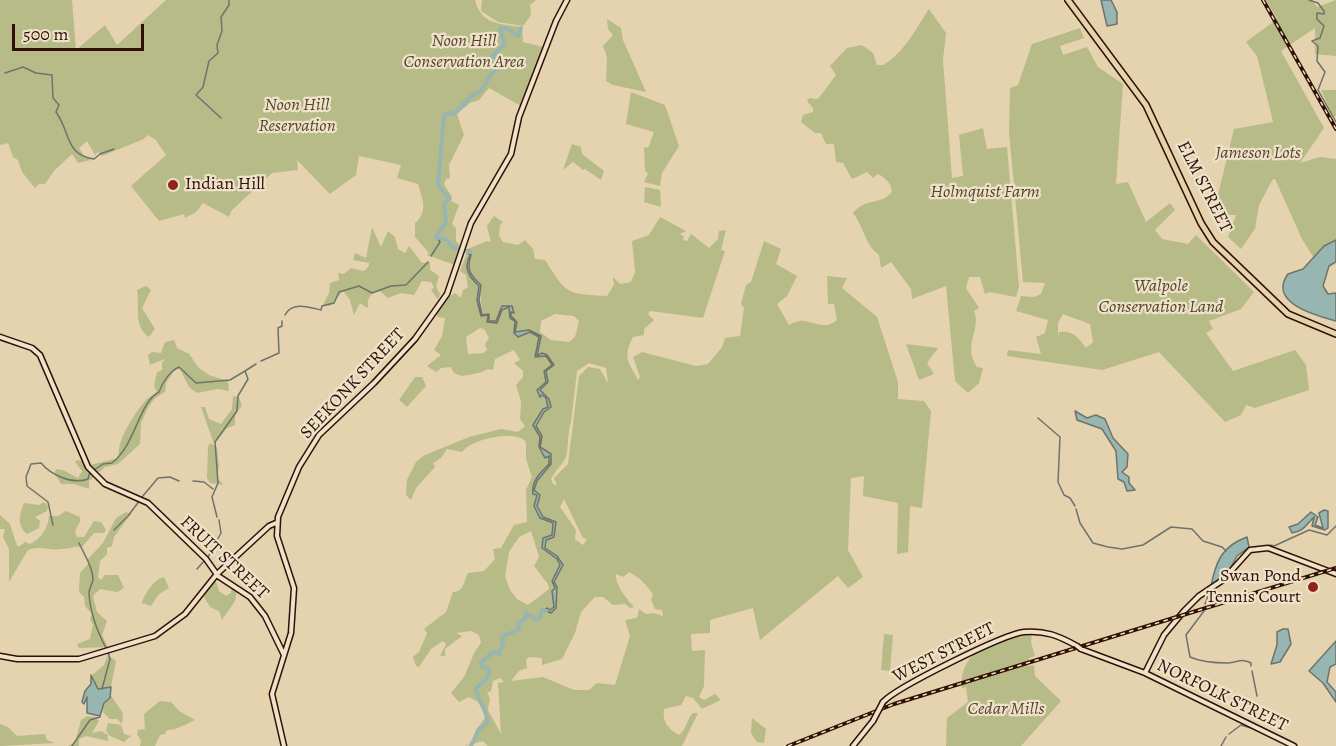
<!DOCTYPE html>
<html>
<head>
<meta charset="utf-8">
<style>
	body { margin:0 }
	#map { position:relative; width:1336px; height:746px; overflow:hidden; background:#e5d2ae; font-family:Alegreya,serif }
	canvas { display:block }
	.scale { position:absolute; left:12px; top:24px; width:132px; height:27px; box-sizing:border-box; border:3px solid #301104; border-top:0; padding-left:8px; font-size:18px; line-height:21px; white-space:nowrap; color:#301104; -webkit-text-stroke:4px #eee2ca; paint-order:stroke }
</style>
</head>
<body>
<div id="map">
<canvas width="1336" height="746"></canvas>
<div class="scale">500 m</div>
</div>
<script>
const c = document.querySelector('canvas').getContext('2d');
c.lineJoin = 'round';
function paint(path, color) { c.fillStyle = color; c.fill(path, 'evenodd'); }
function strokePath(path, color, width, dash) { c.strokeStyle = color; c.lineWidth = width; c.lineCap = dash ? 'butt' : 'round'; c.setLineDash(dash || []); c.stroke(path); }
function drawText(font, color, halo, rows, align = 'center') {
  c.font = font + ' Alegreya,serif'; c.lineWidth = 4.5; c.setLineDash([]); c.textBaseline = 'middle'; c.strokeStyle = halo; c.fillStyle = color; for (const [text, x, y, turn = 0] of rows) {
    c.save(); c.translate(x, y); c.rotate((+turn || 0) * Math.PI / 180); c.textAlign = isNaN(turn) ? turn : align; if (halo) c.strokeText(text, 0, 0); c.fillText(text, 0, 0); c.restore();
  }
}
paint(new Path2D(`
	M 0,0 L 72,0 L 76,50 L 105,25 L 117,45 L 166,0 L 475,0 C 481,25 501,24 522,27 L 523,42 L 543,47 L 530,91 L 521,106 L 489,88 L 479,100 L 470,103 L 457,114 L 464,135 L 449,165 L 450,178 L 446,179 L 444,184 L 452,197 L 451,201 L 459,205 L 452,224 L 456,228 L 456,241 L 462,248 L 455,265 L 427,255 L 429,253 L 415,237 L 415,223 C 429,212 422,198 418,184 L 397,178 L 401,165 L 359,156 L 356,175 L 330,194 L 297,160 L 298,170 L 272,173 L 232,210 L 229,217 L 203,203 L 196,212 L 185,218 L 184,214 L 159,221 L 131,186 L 166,155 L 155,139 L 147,135 L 144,139 L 102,156 L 98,152 L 95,155 L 87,141 L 79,148 L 84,156 L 91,160 L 78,163 L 72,154 L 54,171 L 45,184 L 39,184 L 35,188 L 22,172 L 18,160 L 13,157 L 8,143 L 0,145 Z
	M 482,0 L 536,0 L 530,5 L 531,15 L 523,26 L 498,22 L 481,11 Z
	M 1266,0 L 1312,0 L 1317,7 L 1336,0 L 1336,56 L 1315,54 L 1315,28 L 1281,51 L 1324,128 L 1300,163 L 1320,157 L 1336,159 L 1336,254 L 1320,268 L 1302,239 L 1275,179 L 1273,179 L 1259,205 L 1255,229 L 1241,249 L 1228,237 L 1236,215 L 1213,215 L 1234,129 L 1273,122 L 1257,56 L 1246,42 L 1277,19 Z
	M 929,9 L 946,33 L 943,60 L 952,178 L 963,176 L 959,135 L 983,128 L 987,149 L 1007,147 L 1019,287 L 1016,297 L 990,292 L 985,294 L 980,277 L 969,277 L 966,288 L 979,308 L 974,311 C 982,330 962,344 977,367 L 983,368 L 979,383 L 968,393 L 955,381 L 946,286 L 912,299 L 911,289 L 891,262 L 881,268 L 879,255 C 865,245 864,227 853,213 C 866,197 880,206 892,192 C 891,183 886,178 878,174 L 873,178 L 867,172 L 852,179 L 843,163 L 836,162 L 834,144 L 826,144 L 821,133 L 815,133 L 801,122 L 803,115 L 813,112 L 813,108 L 807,101 L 809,98 L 818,99 L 836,75 L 830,66 L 847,48 L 862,45 L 873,53 L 877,65 L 883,65 C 905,52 915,30 929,9 Z
	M 607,19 L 621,28 L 623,40 L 646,92 L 613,85 L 606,81 L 607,57 L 603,46 L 613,35 L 608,29 Z
	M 1080,28 L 1084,38 L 1060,46 L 1063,55 L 1087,47 L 1098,67 L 1123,84 L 1116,184 L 1128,182 L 1146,222 L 1170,203 L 1175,210 L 1155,230 L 1162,239 L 1188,244 L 1196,235 L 1254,292 L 1241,309 L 1209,321 L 1213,329 L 1206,333 L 1233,371 L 1295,350 L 1306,365 L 1309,390 L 1255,408 L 1246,405 L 1241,415 L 1225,422 L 1159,352 L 1102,370 L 1007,356 L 1008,350 L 1041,354 L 1036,337 L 1045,333 L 1048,320 L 1016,311 L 1021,296 L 1034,297 L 1041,294 L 1045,283 L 1023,282 L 1009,132 L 1010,88 L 1018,85 L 1032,44 ZM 1063,314 L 1090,324 L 1093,342 L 1086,348 C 1078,337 1073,330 1059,332 L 1058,338 L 1058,323 Z
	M 1321,90 L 1336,90 L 1336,116 L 1333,117 Z
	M 631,92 L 665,105 L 679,146 L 662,173 L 660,186 L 644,182 L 648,174 L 645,170 L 644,147 L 648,148 L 654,132 L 626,124 Z
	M 572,144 L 581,147 L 582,154 L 604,171 L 601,180 L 585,169 L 581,170 L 581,168 L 573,162 L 563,170 Z
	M 645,187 L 660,190 L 661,207 L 644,202 Z
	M 494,216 L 503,222 L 500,225 L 499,236 L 503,242 L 518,245 L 525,240 L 533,249 L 535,259 L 545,260 C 567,294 565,294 607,296 L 614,285 L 613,277 L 620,284 L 631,282 L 635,272 L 632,241 L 649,235 L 660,217 L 686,231 L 680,234 L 684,237 L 683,240 L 687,241 L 691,234 L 709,248 L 718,239 L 719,231 L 726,230 L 721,250 L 725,251 L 703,318 L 650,311 L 648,314 L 654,320 L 644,329 L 644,335 L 633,337 C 622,358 629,362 638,380 L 640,377 L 633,357 L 642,352 L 696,366 L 708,364 L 722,347 L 725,338 L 740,336 L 744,308 L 741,304 L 746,285 L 751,282 L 764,241 L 781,249 L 776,264 L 797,276 L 787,296 L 777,304 L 789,325 C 793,323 800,320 804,321 C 818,323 825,330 837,320 L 834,304 L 828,304 L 827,276 L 847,278 L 842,288 L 877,317 L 898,382 L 898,399 L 924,401 L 931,411 L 922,508 L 910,506 L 908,552 L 897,554 L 898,503 L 863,496 L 864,476 L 851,478 L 848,550 L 863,577 L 848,588 L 838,576 L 760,640 L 753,608 L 710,620 L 710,633 L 691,634 L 692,651 L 705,650 L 704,686 L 699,697 L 704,700 L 715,694 L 721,700 L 702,709 L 693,698 L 686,696 L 681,705 L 664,709 C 662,722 668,729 679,735 C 687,729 686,720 693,713 L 698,713 L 682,746 L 488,746 L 483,741 L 465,746 L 472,742 L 476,730 L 487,715 L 478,702 L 469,697 L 459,702 L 451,693 L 464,677 L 474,653 L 481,643 L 479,635 L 471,631 L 456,633 L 462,636 L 445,649 L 445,656 L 440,656 L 446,644 L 443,641 L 431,649 L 419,667 L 416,666 L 413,657 L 419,652 L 427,633 L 424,629 L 446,612 L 453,592 C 465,591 463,582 468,573 L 484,571 L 495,559 L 493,549 L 501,548 L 514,525 L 527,522 L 526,490 L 532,477 L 526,459 L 526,442 C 517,429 470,439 462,452 L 447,449 L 441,458 L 433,463 L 435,467 L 416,488 L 411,500 L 406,495 L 407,480 L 416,462 L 425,455 L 469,437 L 501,429 L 518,432 L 525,426 L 520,419 L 521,401 L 516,385 L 523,377 L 523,371 L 514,363 L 520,360 L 514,350 L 495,359 L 493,370 L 488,369 C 479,374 471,374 462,376 L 454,373 L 451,367 L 441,368 L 436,372 L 427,366 L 441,355 L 434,350 L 442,336 L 445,318 L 438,317 L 437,314 L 447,298 L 455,293 L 461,298 L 463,290 L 468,287 L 466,275 L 460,271 L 466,256 L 465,250 L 487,241 L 491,242 L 487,226 ZM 480,286 L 482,315 L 489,314 L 489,321 L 496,321 L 503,306 L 512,306 L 514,313 L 511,312 L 511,316 L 517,322 L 515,332 L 529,330 L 541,336 L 537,356 L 542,353 L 547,355 L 554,365 L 546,371 L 548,382 L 539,390 L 549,399 L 551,407 L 544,412 L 536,426 L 542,436 L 540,447 L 551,454 L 551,464 L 537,481 L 534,490 L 540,495 L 537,506 L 543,517 L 556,522 L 554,537 L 546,540 L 545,548 L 557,556 L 563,565 L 554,582 L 557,587 L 556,608 L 551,613 L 545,609 L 550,610 L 554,607 L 552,592 L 555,588 L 552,581 L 560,565 L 557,559 L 542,548 L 543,538 L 552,535 L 553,523 L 540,518 L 534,507 L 537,495 L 533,494 C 530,481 541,473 549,464 L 549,456 L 545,457 L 539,447 L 540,437 L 533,425 L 543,409 L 548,407 L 546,398 L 542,395 L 540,397 L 537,390 L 546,382 L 544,371 L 552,365 L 546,356 L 535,357 L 540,337 L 529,332 L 518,337 L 514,333 L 515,321 L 510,318 L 509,307 L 502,311 L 497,323 L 487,322 L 488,315 L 481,316 L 477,300 ZM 555,314 L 574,316 L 579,321 L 575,337 L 569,342 L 551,340 L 540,332 L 541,321 ZM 480,328 L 485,330 L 489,338 L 485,344 L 487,350 L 483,353 L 468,354 L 466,337 ZM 589,363 L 606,368 L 608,383 L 600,369 L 588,367 L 579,376 L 568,464 L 554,478 L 557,485 L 553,484 L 551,479 C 555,471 561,466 565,459 C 569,453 567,432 571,422 L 577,371 ZM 564,499 L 583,538 L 587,539 L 583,545 L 575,539 L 576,530 L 560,507 ZM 531,531 L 539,557 L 534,566 L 548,584 L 549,589 L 528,605 L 517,599 L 510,590 L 505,576 L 509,552 L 519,537 ZM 629,572 C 641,579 643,581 653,594 L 651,600 L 655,609 L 662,610 L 663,616 L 654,613 L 646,614 L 639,609 L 637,618 L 625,620 L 630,636 L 615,685 L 597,683 L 589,690 L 574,690 L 543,677 L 511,681 L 519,671 L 527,668 L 526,660 L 529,657 L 542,658 L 542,665 L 562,659 L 575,633 L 581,612 L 595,597 L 603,597 L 613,605 L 625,604 L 630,608 L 634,607 C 628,600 615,586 616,574 L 623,577 ZM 500,678 L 504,682 L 498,683 L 501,734 L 488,710 L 490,698 L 487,693 L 491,691 L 493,681 Z
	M 372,227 L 381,247 L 388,231 L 395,237 L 398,249 L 405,253 L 409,246 L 422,263 L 430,262 L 430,270 L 439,276 L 436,286 L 440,294 L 438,300 L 431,290 L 434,287 L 431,282 L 422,281 L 414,295 L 401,293 L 388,298 L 380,291 C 372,292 367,297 368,306 L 367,308 L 360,303 L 354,315 L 350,300 L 343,291 L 330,306 L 323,305 L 329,293 L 330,283 L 339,280 L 338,273 L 344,274 L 351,268 L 364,271 L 369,266 L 369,263 L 353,260 L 355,253 L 366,258 Z
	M 146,286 L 151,290 L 142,308 L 155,329 L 149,337 C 133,327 140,307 137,290 Z
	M 174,340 L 177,348 L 189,354 L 199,368 L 209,375 L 228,381 L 229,391 L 218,389 L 197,393 L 189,387 L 180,369 L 175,369 L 166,383 L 165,392 L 155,398 L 149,406 L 141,423 L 140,444 L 118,464 L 105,467 L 97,474 L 90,465 L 119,458 C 116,441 134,414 146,400 C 149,396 153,396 157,392 L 154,386 L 157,372 L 162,370 L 162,363 L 165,359 L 150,365 L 148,355 L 152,352 L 161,353 L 165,342 Z
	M 906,344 L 938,348 L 927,363 L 934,374 L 919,380 Z
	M 415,377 L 422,377 L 426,386 L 407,407 L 399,400 Z
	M 233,396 L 239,397 L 242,406 L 235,414 L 235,425 L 227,428 L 214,444 L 201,407 L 205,407 L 209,419 L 221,424 L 232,409 Z
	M 210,443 L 217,447 L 219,467 L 217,477 L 223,485 L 210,483 L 207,478 L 208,447 Z
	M 77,460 L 82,461 L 94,477 L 89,481 L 89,489 L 74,484 L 61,484 L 55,474 L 56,469 L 63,470 L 78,478 L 82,471 L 75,462 Z
	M 44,502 L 48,506 L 47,511 L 35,517 L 40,521 L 39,528 L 27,534 C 16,525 20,513 24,503 L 39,505 Z
	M 66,511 L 80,517 L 80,522 L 75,531 L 77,537 L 84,537 L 94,521 L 101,522 L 106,530 L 104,533 L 94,533 L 82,547 C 74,546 70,549 62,549 C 50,551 40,545 28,550 L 9,582 L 9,549 L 3,537 L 5,529 L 0,529 L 0,515 L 10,524 L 17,546 L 20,546 L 25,542 L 30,544 C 41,539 48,528 49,516 L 58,516 Z
	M 126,512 L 131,514 L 114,537 L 112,546 L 107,548 L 107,554 L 100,561 L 98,577 L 101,580 L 105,575 L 118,575 L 124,588 L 117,592 L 100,589 L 93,596 L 97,612 L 107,621 L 102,635 L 108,647 L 79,648 L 77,644 L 90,639 L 93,625 L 90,619 L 92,614 L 85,606 L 84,597 L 79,592 L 80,573 L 89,563 L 88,559 L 103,543 L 116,518 Z
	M 164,577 L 169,588 L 159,594 L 151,606 L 142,603 C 145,593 154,579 164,577 Z
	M 213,580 L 216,582 L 219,591 L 226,596 L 231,593 L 232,586 L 237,589 L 235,601 L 222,620 L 219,611 L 210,607 L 203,595 Z
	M 1032,633 L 1031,642 L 1035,656 L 1029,658 L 1028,666 L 1034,665 L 1035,676 L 1061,701 L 1021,746 L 946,746 L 947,718 L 968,702 L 966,687 L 962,688 C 958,649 1001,636 1032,633 Z
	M 884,634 L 893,635 L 890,671 L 881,670 Z
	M 108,655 L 116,661 L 111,687 L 98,689 L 92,675 L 104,665 Z
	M 110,694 L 123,713 L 122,724 L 117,719 L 110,719 L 103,712 L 104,703 Z
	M 160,701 L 171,702 L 179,711 L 195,720 C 188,723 174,731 167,730 L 165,734 L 160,735 L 155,746 L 140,746 L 141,741 L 137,734 L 138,730 L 145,729 L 144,714 Z
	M 87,716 L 95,717 L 99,721 L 92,733 L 101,731 L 108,735 L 108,741 L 86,736 L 79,739 L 79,746 L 68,746 L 75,742 L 81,720 Z
	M 752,718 L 766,729 L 764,743 L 757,742 L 751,733 Z
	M 108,723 L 121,725 L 124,734 L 131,736 L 124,742 L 110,736 L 106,731 Z
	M 0,724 L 8,727 L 17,736 L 45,734 L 47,740 L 55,743 L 0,746 Z`), '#b7bb88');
const water = new Path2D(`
	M 1101,0 L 1111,0 L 1117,12 L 1117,24 L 1107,26 Z
	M 1336,240 L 1336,262 L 1329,266 L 1323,286 L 1328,294 L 1336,293 L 1336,321 C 1317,316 1267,303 1288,274 L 1303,269 L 1324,246 Z
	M 465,250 L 469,250 L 471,255 C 466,269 470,275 481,285 L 479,300 L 482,315 L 489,314 L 489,321 L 496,321 L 502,306 L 512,306 L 514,313 L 511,312 L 511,316 L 517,322 L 515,332 L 529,330 L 541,336 L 537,356 L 542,353 L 547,355 L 554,365 L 546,371 L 548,382 L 540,390 L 549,399 L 551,407 L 544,412 L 536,426 L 542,436 L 540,447 L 551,454 L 551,464 L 537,481 L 534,490 L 540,495 L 537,506 L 543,517 L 556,522 L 554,537 L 546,540 L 545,548 L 557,556 L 563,565 L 554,582 L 557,587 L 556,608 L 551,613 L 544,610 L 547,608 L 550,610 L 554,607 L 552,591 L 555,588 L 552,581 L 560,565 L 557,559 L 542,548 L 543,538 L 552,535 L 553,523 L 540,518 L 534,506 L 537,495 L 533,494 C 531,481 541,472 549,464 L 549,456 L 545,458 L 539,447 L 540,437 L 533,425 L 543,409 L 548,407 L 546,398 L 542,395 L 540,397 L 537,390 L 546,382 L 544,371 L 552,365 L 546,356 L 535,357 L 539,337 L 530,332 L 518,337 L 514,333 L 515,321 L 510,318 L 509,307 L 502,310 L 497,323 L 487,322 L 488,315 L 481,316 L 477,300 L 479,286 C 469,277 463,268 470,255 Z
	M 1075,411 L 1087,418 L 1096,415 L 1105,419 L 1113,438 L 1128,454 L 1127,467 L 1122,472 L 1129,477 L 1129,483 L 1135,490 L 1127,491 L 1124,482 L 1118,479 L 1116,451 L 1102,429 L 1077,420 Z
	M 1324,510 L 1328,511 L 1328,528 L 1325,530 L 1312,526 L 1314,517 C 1307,524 1303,532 1292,533 L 1289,527 L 1298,524 L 1311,512 L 1318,517 L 1315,525 L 1323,528 L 1319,513 Z
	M 1247,537 L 1249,547 L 1237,556 L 1230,569 L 1211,586 C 1216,561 1222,546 1247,537 Z
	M 1283,629 L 1288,629 L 1291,644 L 1280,662 L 1271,664 L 1277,645 L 1277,632 Z
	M 1336,641 L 1336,664 L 1330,667 L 1327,682 L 1336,692 L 1336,702 L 1323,683 L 1309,671 Z
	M 91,675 L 98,689 L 111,687 L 110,698 L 104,703 L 100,716 L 87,713 L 87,697 L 84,704 L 82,702 L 85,691 L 91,684 Z`);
paint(water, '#97b6b1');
strokePath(water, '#6e746c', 1.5);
strokePath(new Path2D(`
	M 1309,0 L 1318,3 L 1324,11 L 1324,14 L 1317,13 L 1317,19 L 1324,26 L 1320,38 L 1312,41 L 1318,46 L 1317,61 L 1325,72 L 1318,90 L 1336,122
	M 5,73 L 23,67 L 36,73 L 52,75 L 53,98 L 59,105 L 56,112 C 71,133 65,155 94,159 L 100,154 L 114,149
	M 221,118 L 196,95 L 203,87 L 209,61 L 218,53 L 217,45 L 222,31 L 221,17 L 229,5 L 229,0
	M 431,256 L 440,242 L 438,239
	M 285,315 C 292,301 309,307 321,310 L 322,306 L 334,303 L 339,292 L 359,286 L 372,293 L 391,286 L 406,285 L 428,262
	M 261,361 L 279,353 L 278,328 L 282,326 L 282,321
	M 1038,418 L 1060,437 L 1058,482 L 1064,495 L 1070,498 L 1075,506
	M 94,470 L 103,464 L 112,463 C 136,444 139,402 159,392 C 162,383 170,371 179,367 L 196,383 L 230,380 L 245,371
	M 193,481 L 204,482 L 213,489
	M 142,497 L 158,478 L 170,477 L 179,481
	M 1076,509 L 1080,523 L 1093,543 L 1108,547 L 1122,549 L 1143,545 L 1171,527 L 1192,529 L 1203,541 L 1222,547 L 1226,551
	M 128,516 L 140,500
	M 217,517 L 212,497 L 218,483 L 215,442 L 237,411 L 238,396 L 248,379 L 245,371 L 256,364
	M 53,525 L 48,502 L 27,486 L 26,477 L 31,464 L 41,463 C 51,475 73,485 88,479 L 90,472
	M 114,530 L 127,517
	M 79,543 C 84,554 93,567 93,579 C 93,583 89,588 89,593 C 90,611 97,631 106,648
	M 1270,545 L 1274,546 L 1309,530 L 1327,535 L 1336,526
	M 208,557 L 221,533 L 219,520
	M 197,569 L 204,561
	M 1205,604 L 1210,591
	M 1204,611 L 1186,635 L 1190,657 C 1201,662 1216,663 1228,663 C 1239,662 1241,658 1251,663 L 1251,666
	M 1252,671 L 1257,696
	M 102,689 L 110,659 L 108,652
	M 1229,734 L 1241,725 L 1251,728
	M 72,746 L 90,720 L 100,717
	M 1221,746 L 1226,737`), '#6e746c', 1.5);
strokePath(new Path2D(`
	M 470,252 L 452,247 L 447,240 L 436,237 L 446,222 L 444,203 L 449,198 L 438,185 L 444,116 L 448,113 L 454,114 L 473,95 L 481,91 L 492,73 L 503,65 L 502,61 L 492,56 L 505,44 L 500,29 L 506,28 L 518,36 L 521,28
	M 471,746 L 479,729 L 487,723 C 488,709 477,702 476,688 C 484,681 489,680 489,668 L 482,667 L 481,662 L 493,652 L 499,654 L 503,643 L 502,637 L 519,629 L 518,623 L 525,619 L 526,613 L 536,619 L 540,618 L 542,610 L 546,611`), '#97b6b1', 4);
const secondary = new Path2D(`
	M 0,337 L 32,348 L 40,355 L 88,467 L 105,484 L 148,503 L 206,559 L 218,576 L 250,597 L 265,616 L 284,655
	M 1081,649 L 1145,673 L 1294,746
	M 0,656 L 17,659 L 79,659 L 155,636 L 185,614 L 217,574 L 269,526 L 276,523
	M 1145,673 L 1164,635 L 1184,611 L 1199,596 L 1223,580 L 1250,550 L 1268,548 L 1336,574
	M 883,702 C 897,687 1004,634 1024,632 C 1045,630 1059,636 1077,646
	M 284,746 L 272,694 L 291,633 L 294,588 L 277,536 L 278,517 L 299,467 L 319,435 L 374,383 L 415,339 L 447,294 L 471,223 L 511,154 L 519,117 L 556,21 L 567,0
	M 853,746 L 873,721`);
const primary = new Path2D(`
	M 1068,0 L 1146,105 L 1201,223 L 1213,242 L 1288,314 L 1336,334`);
strokePath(secondary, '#301104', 7);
strokePath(primary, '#301104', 8);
strokePath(secondary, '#eee2ca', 4);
strokePath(primary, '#e5d2ae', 5);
const rail = new Path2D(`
	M 1263,0 L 1336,129
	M 788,746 L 894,704 L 1336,568`);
strokePath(rail, '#301104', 4);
strokePath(rail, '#eee2ca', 1.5, [4.5]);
const secondaryBridge = new Path2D(`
	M 1077,646 L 1081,649
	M 873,721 L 883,702`);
strokePath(secondaryBridge, '#301104', 7, []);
strokePath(secondaryBridge, '#eee2ca', 4);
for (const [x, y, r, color] of [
	[173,185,6,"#8f2418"],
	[1313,587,6,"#8f2418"]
]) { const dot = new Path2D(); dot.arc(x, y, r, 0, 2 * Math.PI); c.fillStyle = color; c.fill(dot); strokePath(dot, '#eee2ca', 2); }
drawText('italic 18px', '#58442c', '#eee2ca', [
	["Noon Hill",464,42],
	["Conservation Area",464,63],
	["Noon Hill",297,106],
	["Reservation",297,127],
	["Jameson Lots",1258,154],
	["Holmquist Farm",985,193],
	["Walpole",1161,287],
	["Conservation Land",1161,308],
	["Cedar Mills",1006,710]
]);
drawText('18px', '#301104', '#eee2ca', [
	["Indian Hill",185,185],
	["Swan Pond",1301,577,"right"],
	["Tennis Court",1301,598,"right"]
], 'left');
drawText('18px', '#301104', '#eee2ca', [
	["ELM STREET",1204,187,63],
	["SEEKONK STREET",353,384,-47],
	["FRUIT STREET",224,558,43],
	["WEST STREET",944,653,-27],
	["NORFOLK STREET",1222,696,26]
]);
</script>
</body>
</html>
